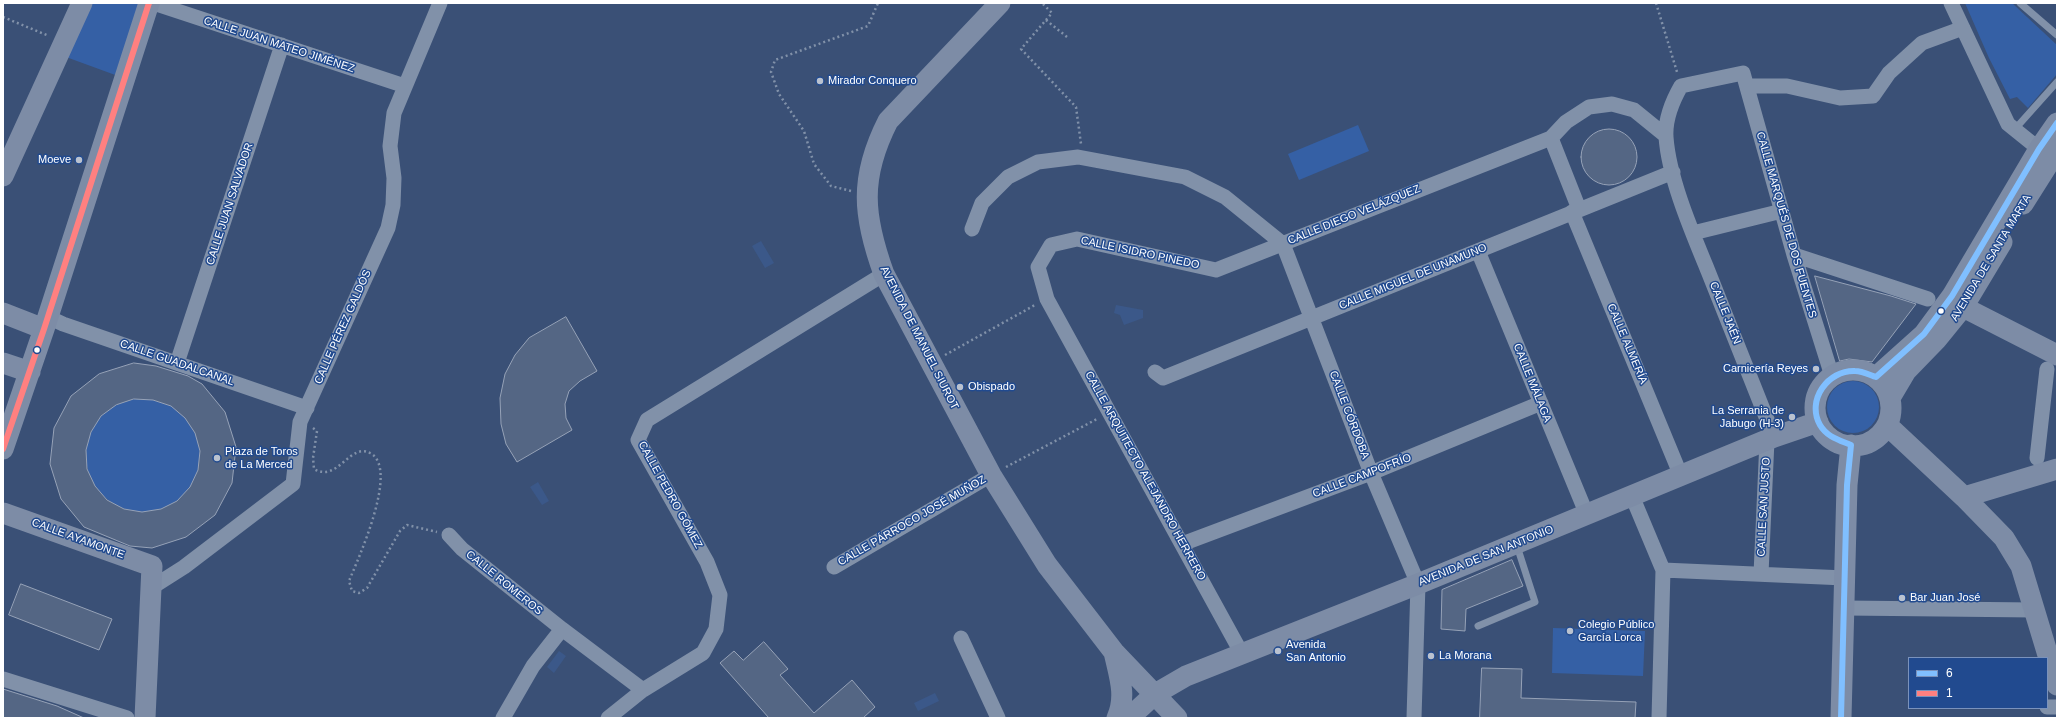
<!DOCTYPE html>
<html>
<head>
<meta charset="utf-8">
<style>
	body { margin:0 }
	#map { position:relative; width:2060px; height:721px; overflow:hidden; background:#3a5076; font-family:Helvetica,sans-serif }
	canvas { display:block }
	.frame { position:absolute; inset:0; border:4px solid #fff; pointer-events:none }
	.legend { position:absolute; left:1908px; top:657px; width:140px; height:52px; box-sizing:border-box; background:#214a8f; border:1px solid #7a92bc; margin:0; padding:5px 7px; list-style:none; font-size:12px; color:#fff }
	.legend li { display:flex; align-items:center; gap:8px; height:20px }
	.legend b { width:20px; border:1px solid #7a92bc }
</style>
</head>
<body>
<div id="map">
<canvas width="2060" height="721"></canvas>
<div class="frame"></div>
<ul class="legend">
<li><b style="height:5px;background:#80bfff"></b>6</li>
<li><b style="height:5px;background:#ff8080"></b>1</li>
</ul>
</div>
<script>
const c = document.querySelector('canvas').getContext('2d');
c.lineJoin = 'round';
function paint(path, color) { c.fillStyle = color; c.fill(path, 'evenodd'); }
function strokePath(path, color, width, dash) { c.strokeStyle = color; c.lineWidth = width; c.lineCap = dash ? 'butt' : 'round'; c.setLineDash(dash || []); c.stroke(path); }
function drawText(font, color, halo, rows, align = 'center') {
  c.font = font + ' Helvetica,sans-serif'; c.lineWidth = 3; c.setLineDash([]); c.textBaseline = 'middle'; c.strokeStyle = halo; c.fillStyle = color; for (const [text, x, y, turn = 0] of rows) {
    c.save(); c.translate(x, y); c.rotate((+turn || 0) * Math.PI / 180); c.textAlign = isNaN(turn) ? turn : align; if (halo) c.strokeText(text, 0, 0); c.fillText(text, 0, 0); c.restore();
  }
}
paint(new Path2D(`
	M 91,3 L 140,3 L 118,76 L 66,57 Z
	M 1965,3 L 2012,3 L 2057,45 L 2057,74 L 2028,108 L 2017,97 L 2010,99 L 1989,58 Z
	M 1358,125 L 1369,151 L 1299,180 L 1288,154 Z
	M1827 407a26 26 0 1 1 52 0a26 26 0 1 1-52 0Z
	M86 455a57 57 0 1 1 114 0a57 57 0 1 1-114 0Z
	M 1553,628 L 1645,631 L 1643,676 L 1552,673 Z`), '#3560a5');
paint(new Path2D(`
	M 761,241 L 774,263 L 765,268 L 752,246 Z
	M 1116,305 L 1143,310 L 1143,318 L 1124,325 L 1120,315 L 1114,313 Z
	M 538,482 L 549,501 L 542,505 L 530,487 Z
	M 559,651 L 566,656 L 554,673 L 547,667 Z
	M 935,693 L 939,701 L 918,711 L 914,703 Z`), '#3b5889');
const building = new Path2D(`
	M1581 157a28 28 0 1 1 56 0a28 28 0 1 1-56 0Z
	M 1815,276 L 1891,296 L 1916,304 L 1872,362 L 1849,359 L 1840,361 Z
	M 566,317 L 597,371 L 580,381 L 569,391 L 565,404 L 566,418 L 572,430 L 517,462 L 506,444 L 501,424 L 500,398 L 505,374 L 515,355 L 529,338 Z
	M 134,363 L 156,366 L 188,376 L 202,384 L 225,412 L 236,447 L 232,483 L 215,515 L 186,537 L 152,548 L 130,546 L 84,527 L 61,499 L 50,464 L 54,428 L 71,396 L 99,374 ZM 134,399 L 153,400 L 171,406 L 185,418 L 195,433 L 200,451 L 198,470 L 190,487 L 177,501 L 161,509 L 142,512 L 124,509 L 107,500 L 95,486 L 87,469 L 86,450 L 91,432 L 101,416 L 116,405 Z
	M 1512,560 L 1523,586 L 1466,609 L 1465,631 L 1441,629 L 1442,590 Z
	M 21,584 L 112,619 L 99,650 L 9,615 Z
	M 764,642 L 788,669 L 780,675 L 814,713 L 852,680 L 875,707 L 863,718 L 769,718 L 720,663 L 734,651 L 743,660 Z
	M 1482,668 L 1522,669 L 1521,698 L 1636,702 L 1635,718 L 1480,718 Z
	M 3,689 L 57,706 L 84,718 L 3,718 Z`);
paint(building, '#546684');
strokePath(building, '#96a2b7', 1);
strokePath(new Path2D(`
	M 1656,3 L 1677,72
	M 1043,4 L 1052,13 L 1021,49 L 1076,107 L 1081,144
	M 3,17 L 49,36
	M 1046,20 L 1067,37
	M 851,191 L 831,186 L 814,164 L 804,131 L 779,94 L 771,72 L 775,60 L 868,26 L 878,3
	M 945,355 L 1035,305
	M 313,428 L 317,431 L 313,458 L 314,469 C 338,483 350,442 370,453 C 400,468 358,559 349,581 L 352,591 L 359,593 L 367,588 L 400,531 L 407,525 L 437,532
	M 1006,467 L 1097,419`), '#8191a9', 2.5, [2, 3]);
strokePath(new Path2D(`
	M 2020,3 L 2057,35
	M 2015,129 L 2057,82
	M 1478,626 L 1535,602 L 1517,546`), '#8191a9', 7);
strokePath(new Path2D(`
	M 153,3 L 405,86
	M 1951,3 L 2008,124 L 2039,149
	M 1747,86 L 1787,86 L 1840,98 L 1873,96 L 1889,73 L 1922,43 L 1963,28
	M 1551,138 L 1579,209
	M 1572,212 L 1681,476
	M 972,229 L 982,203 L 1008,177 L 1038,162 L 1078,157 L 1185,177 L 1225,197 L 1283,244 L 1371,473 L 1418,584 L 1414,718
	M 1693,233 L 1782,211
	M 1478,251 L 1587,515
	M 1794,255 L 1928,299
	M 48,317 L 63,324 L 307,408
	M 177,363 L 282,45
	M 1155,372 L 1163,378 L 1673,172
	M 1774,437 C 1752,382 1730,326 1708,271 C 1692,232 1669,179 1666,137 C 1665,120 1673,100 1681,86 L 1743,73 L 1794,255 L 1832,376
	M 2037,458 L 2047,369
	M 1632,496 L 1663,570 L 1659,718
	M 449,535 L 462,549 L 562,629 L 643,690
	M 1182,544 L 1371,473 L 1541,403
	M 834,567 L 991,475
	M 1663,570 L 1845,578
	M 1761,574 L 1767,440
	M 151,588 L 184,567 L 293,484 L 300,422 L 388,228 L 393,205 L 394,178 L 390,146 L 394,113 L 440,3
	M 1845,608 L 2035,610
	M 961,638 L 998,718
	M 1242,654 L 1047,299 L 1038,267 L 1051,245 L 1077,239 L 1216,270 L 1551,138 L 1566,122 L 1589,107 L 1612,104 L 1634,110 L 1666,136
	M 3,679 L 127,718
	M 2047,707 L 2057,707
	M 503,718 L 533,666 L 562,629
	M 608,718 L 643,690 L 703,653 L 716,629 L 720,595 L 707,562 L 638,440 L 647,420 L 884,274`), '#8191a9', 15);
strokePath(new Path2D(`
	M 1000,3 L 888,121 C 859,178 863,216 884,274 L 991,475 L 1047,565 L 1114,652 L 1177,718
	M 3,176 L 82,3
	M 2023,204 L 2057,150
	M 1963,307 L 2057,355
	M 3,313 L 44,329
	M 3,363 L 30,372
	M1815 408a38 38 0 1 1 76 0a38 38 0 1 1-76 0Z
	M 1876,377 L 1924,334 L 1952,296 L 2039,149 L 2057,123
	M 1890,398 L 1906,371 L 1937,339 L 1963,307 L 2002,242
	M 1887,425 L 1964,497 L 2004,538 L 2021,566 L 2057,685
	M 3,449 L 44,329 L 149,3
	M 1964,497 L 2057,469
	M 3,513 L 152,566 L 145,718
	M 1114,652 C 1119,675 1127,696 1117,718
	M 1129,718 L 1155,694 L 1186,676 L 1418,584 L 1774,437 L 1818,422
	M 1841,718 L 1847,485 L 1851,445`), '#7d8ca6', 21);
strokePath(new Path2D(`
	M 1841,718 L 1847,485 L 1851,445 C 1839,440 1827,437 1820,425 C 1806,400 1828,370 1855,371 C 1862,371 1870,375 1876,377 L 1924,334 L 1952,296 L 2039,149 L 2057,123`), '#80bfff', 6);
strokePath(new Path2D(`
	M 3,449 L 44,329 L 149,3`), '#ff8080', 6);
for (const [x, y, r, color] of [
	[820,81,4,"#bac2cf"],
	[79,160,4,"#bac2cf"],
	[1941,311,3.5,"#fff"],
	[37,350,3.5,"#fff"],
	[1816,369,4,"#bac2cf"],
	[960,387,4,"#bac2cf"],
	[1792,417,4,"#bac2cf"],
	[217,458,4,"#bac2cf"],
	[1902,598,4,"#bac2cf"],
	[1570,631,4,"#bac2cf"],
	[1278,651,4,"#bac2cf"],
	[1431,656,4,"#bac2cf"]
]) { const dot = new Path2D(); dot.arc(x, y, r, 0, 2 * Math.PI); c.fillStyle = color; c.fill(dot); strokePath(dot, '#214a8f', 1.5); }
drawText('11px', '#fff', '#214a8f', [
	["CALLE JUAN MATEO JIMÉNEZ",279,45,18],
	["CALLE JUAN SALVADOR",230,204,-72],
	["CALLE DIEGO VELÁZQUEZ",1354,215,-22],
	["CALLE MARQUÉS DE DOS FUENTES",1786,225,74],
	["CALLE ISIDRO PINEDO",1140,253,12],
	["AVENIDA DE SANTA MARTA",1991,258,-59],
	["CALLE MIGUEL DE UNAMUNO",1413,277,-22],
	["CALLE JAÉN",1725,313,68],
	["CALLE PÉREZ GALDÓS",343,327,-66],
	["AVENIDA DE MANUEL SIUROT",919,338,63],
	["CALLE ALMERÍA",1627,344,67],
	["CALLE GUADALCANAL",177,363,19],
	["CALLE MÁLAGA",1532,383,68],
	["CALLE CÓRDOBA",1349,415,69],
	["CALLE ARQUITECTO ALEJANDRO HERRERO",1145,476,61],
	["CALLE CAMPOFRÍO",1362,476,-21],
	["CALLE PEDRO GÓMEZ",670,495,61],
	["CALLE SAN JUSTO",1764,507,-87],
	["CALLE PÁRROCO JOSÉ MUÑOZ",912,521,-30],
	["CALLE AYAMONTE",78,539,20],
	["AVENIDA DE SAN ANTONIO",1486,556,-22],
	["CALLE ROMEROS",504,583,39]
]);
drawText('11px', '#fff', '#214a8f', [
	["Mirador Conquero",828,81],
	["Moeve",71,160,"right"],
	["Carnicería Reyes",1808,369,"right"],
	["Obispado",968,387],
	["La Serrania de",1784,411,"right"],
	["Jabugo (H-3)",1784,424,"right"],
	["Plaza de Toros",225,452],
	["de La Merced",225,465],
	["Bar Juan José",1910,598],
	["Colegio Público",1578,625],
	["García Lorca",1578,638],
	["Avenida",1286,645],
	["San Antonio",1286,658],
	["La Morana",1439,656]
], 'left');
</script>
</body>
</html>
